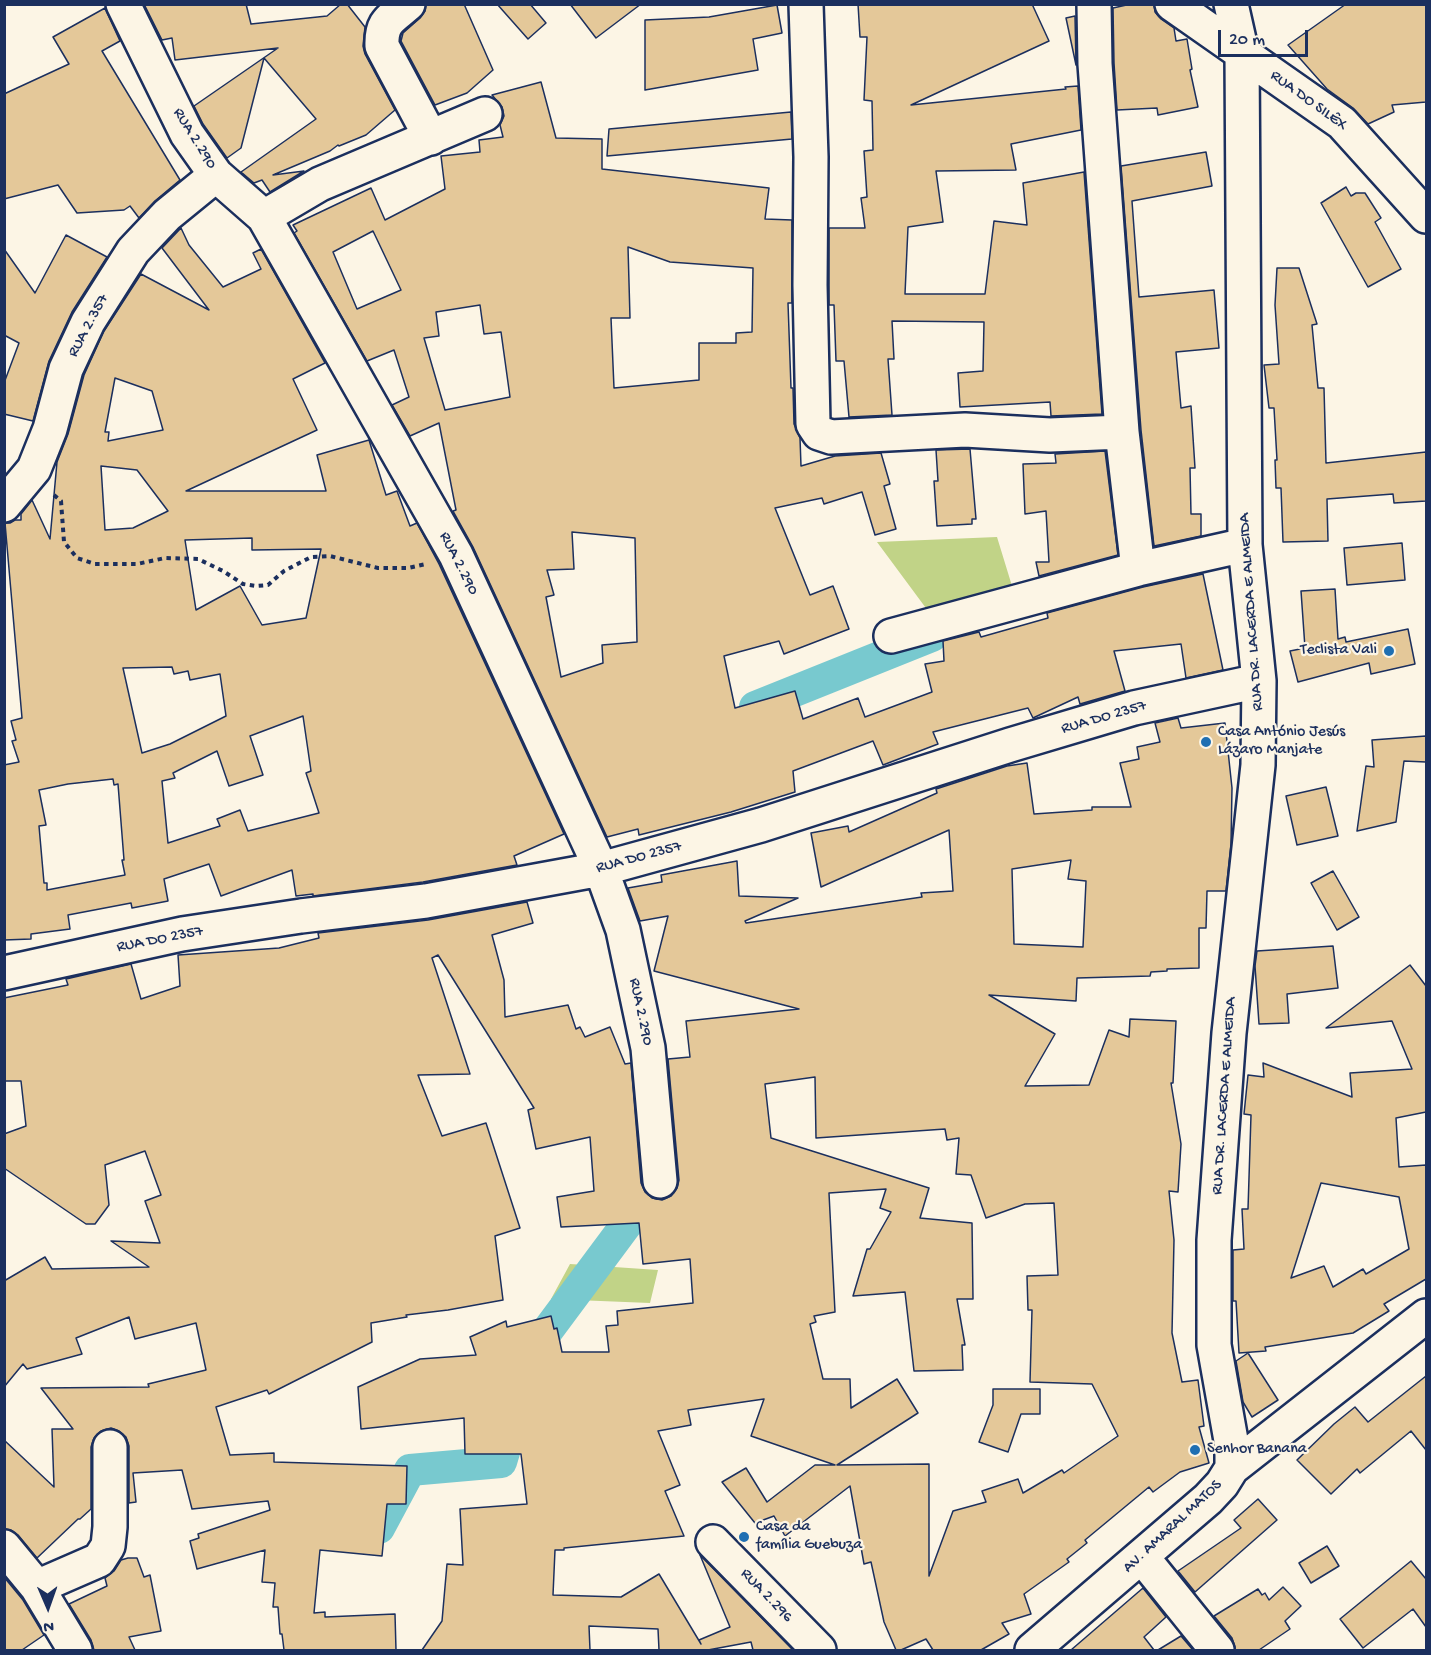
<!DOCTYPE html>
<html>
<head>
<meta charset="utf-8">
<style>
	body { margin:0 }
	#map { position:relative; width:1431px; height:1655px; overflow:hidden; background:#fcf5e5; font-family:"Gochi Hand",sans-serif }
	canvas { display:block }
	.frame { position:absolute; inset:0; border:6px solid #1b2f5e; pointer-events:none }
	.north { position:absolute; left:18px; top:1577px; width:60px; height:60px; -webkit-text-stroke:4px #fcf5e5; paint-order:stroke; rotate:178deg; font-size:16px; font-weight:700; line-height:24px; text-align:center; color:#1b2f5e }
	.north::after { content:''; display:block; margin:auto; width:21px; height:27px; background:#1b2f5e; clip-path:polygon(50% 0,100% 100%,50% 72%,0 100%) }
	.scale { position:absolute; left:1218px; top:30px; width:90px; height:27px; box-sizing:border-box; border:3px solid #1b2f5e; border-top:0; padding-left:8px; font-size:18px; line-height:21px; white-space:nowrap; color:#1b2f5e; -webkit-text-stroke:4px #fcf5e5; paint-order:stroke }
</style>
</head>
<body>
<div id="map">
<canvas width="1431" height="1655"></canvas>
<div class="frame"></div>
<div class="north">N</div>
<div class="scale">20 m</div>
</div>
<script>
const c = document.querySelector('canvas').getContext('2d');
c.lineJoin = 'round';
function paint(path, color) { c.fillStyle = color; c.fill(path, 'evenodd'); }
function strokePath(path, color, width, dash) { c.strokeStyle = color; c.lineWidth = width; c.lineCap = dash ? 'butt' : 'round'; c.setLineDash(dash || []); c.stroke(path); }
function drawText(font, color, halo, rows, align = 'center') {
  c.font = font + ' "Gochi Hand",sans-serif'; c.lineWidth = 4.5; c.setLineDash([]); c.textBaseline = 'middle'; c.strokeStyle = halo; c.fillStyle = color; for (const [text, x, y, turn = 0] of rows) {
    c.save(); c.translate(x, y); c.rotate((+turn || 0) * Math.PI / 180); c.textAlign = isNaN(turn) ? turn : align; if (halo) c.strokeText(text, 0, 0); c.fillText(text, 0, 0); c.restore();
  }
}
paint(new Path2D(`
	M 997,537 L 1012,586 L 934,619 L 877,542 Z
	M 570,1264 L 658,1270 L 650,1303 L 551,1299 Z`), '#c1d387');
strokePath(new Path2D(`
	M 755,707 L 932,636
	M 532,1359 L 536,1346 L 652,1190 L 650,1151
	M 379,1528 L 410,1470 L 501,1462 L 516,1412`), '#78c9cf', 32);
const building = new Path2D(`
	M 144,4 L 246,4 L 251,24 L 327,16 L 341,4 L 347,4 L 365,27 L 363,46 L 365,54 L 395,110 L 366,135 L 339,146 L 338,145 L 330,151 L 273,175 L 304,171 L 270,192 L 262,180 L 254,183 L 241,172 L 316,119 L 264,58 L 241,148 L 227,158 L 203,124 L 194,106 L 278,48 L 175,60 L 172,38 L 162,40 Z
	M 426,4 L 464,4 L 493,70 L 467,93 L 435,105 L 401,41 L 403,33 L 420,18 L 425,11 Z
	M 497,4 L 530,4 L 546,23 L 528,39 Z
	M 570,4 L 641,4 L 596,38 Z
	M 858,4 L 1032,4 L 1049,41 L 911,105 L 1066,89 L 1065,87 L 1078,86 L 1081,130 L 1011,144 L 1016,170 L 936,171 L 943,222 L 908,227 L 905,294 L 985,294 L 994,221 L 1027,225 L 1023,183 L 1084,172 L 1102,414 L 1051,416 L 1050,402 L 960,407 L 958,373 L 983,371 L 984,322 L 892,321 L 894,359 L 888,359 L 892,415 L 849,417 L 844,361 L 836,361 L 834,305 L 829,305 L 829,228 L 865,228 L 861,198 L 867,197 L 864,151 L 873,150 L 872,101 L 864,100 L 867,37 L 860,37 Z
	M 1131,4 L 1154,4 L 1155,12 L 1161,19 L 1174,28 L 1176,41 L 1187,39 L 1192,69 L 1190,70 L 1198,107 L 1158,115 L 1157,108 L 1117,110 L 1114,63 L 1113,8 Z
	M 1346,4 L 1426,4 L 1426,102 L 1392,105 L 1394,112 L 1368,124 L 1353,108 L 1327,89 L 1288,45 Z
	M 777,5 L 782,33 L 753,39 L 758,70 L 645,90 L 645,20 L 709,17 Z
	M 105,8 L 120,41 L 102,51 L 180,180 L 155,201 L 139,218 L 130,206 L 124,210 L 77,213 L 58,185 L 4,199 L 4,94 L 69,64 L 53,37 Z
	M 1075,16 L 1076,64 L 1076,65 L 1066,18 Z
	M 541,82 L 556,138 L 602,139 L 602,169 L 769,188 L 765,219 L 792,220 L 792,303 L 788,303 L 791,388 L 793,388 L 794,424 L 800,438 L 801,466 L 835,456 L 881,453 L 890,484 L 884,486 L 896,529 L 875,535 L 862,492 L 824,504 L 822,498 L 775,508 L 810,595 L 833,586 L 849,629 L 784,654 L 779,641 L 724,656 L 735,708 L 795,691 L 803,719 L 858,698 L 865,717 L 932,692 L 925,664 L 944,661 L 943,641 L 979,632 L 981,637 L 1048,618 L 1047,613 L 1143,587 L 1203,574 L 1223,670 L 1186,678 L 1181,644 L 1114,651 L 1125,691 L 1080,704 L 1078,697 L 1033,718 L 1028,708 L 933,732 L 938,744 L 883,765 L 873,741 L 793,771 L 795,792 L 731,812 L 639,835 L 638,829 L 607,837 L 473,547 L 453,511 L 456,510 L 439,423 L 410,436 L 392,405 L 409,397 L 394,350 L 367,361 L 294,233 L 297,231 L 293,225 L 371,188 L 385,220 L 445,189 L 441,156 L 480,152 L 479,140 L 503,137 L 500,125 L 504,116 L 502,107 L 492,95 ZM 373,231 L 401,290 L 357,309 L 333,252 ZM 628,247 L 670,262 L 753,268 L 752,332 L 736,333 L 736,343 L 699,343 L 699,380 L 614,388 L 611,318 L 630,318 ZM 480,305 L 484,334 L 501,332 L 510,397 L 445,410 L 424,338 L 439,336 L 436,312 ZM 572,532 L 635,538 L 637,642 L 602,645 L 603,663 L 561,677 L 546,597 L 554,595 L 547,570 L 574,569 Z
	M 791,112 L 792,139 L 607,156 L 609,129 Z
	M 1206,152 L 1212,186 L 1132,201 L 1139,297 L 1214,290 L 1219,348 L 1176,352 L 1181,408 L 1191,406 L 1195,468 L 1190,468 L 1191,514 L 1201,514 L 1201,536 L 1154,546 L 1141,430 L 1121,166 Z
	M 1346,187 L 1351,196 L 1356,193 L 1365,193 L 1381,218 L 1375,222 L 1401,269 L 1368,287 L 1321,203 Z
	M 181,228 L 189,245 L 223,287 L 261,269 L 253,253 L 261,249 L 325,363 L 293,379 L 317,430 L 186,491 L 326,491 L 317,455 L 369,440 L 386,495 L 397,491 L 410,526 L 417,523 L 439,564 L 564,834 L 514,856 L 517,865 L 423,882 L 313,896 L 313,894 L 296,896 L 292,870 L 221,896 L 209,864 L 164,879 L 168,901 L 132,908 L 131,903 L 68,915 L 70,929 L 31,934 L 31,939 L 4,940 L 4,765 L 19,762 L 12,741 L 16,740 L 11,721 L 22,718 L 5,523 L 10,523 L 15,520 L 21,520 L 21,514 L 32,500 L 50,539 L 57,462 L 68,434 L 84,375 L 104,331 L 141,274 L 209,310 L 162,248 ZM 115,378 L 152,391 L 163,430 L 108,441 L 109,432 L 105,432 ZM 101,466 L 137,470 L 168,511 L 133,528 L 105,530 ZM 252,538 L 252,550 L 321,549 L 306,618 L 262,625 L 240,586 L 196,610 L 185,540 ZM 172,667 L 174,674 L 188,671 L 190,680 L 220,674 L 226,716 L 170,744 L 142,753 L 123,668 ZM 303,716 L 311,771 L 306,773 L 319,813 L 248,831 L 240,810 L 217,819 L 220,826 L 168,843 L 162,781 L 175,778 L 173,773 L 217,751 L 229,786 L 263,775 L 250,736 ZM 113,779 L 114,785 L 118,784 L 124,860 L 122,860 L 125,875 L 47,890 L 47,883 L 44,883 L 39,826 L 46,825 L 39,790 L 68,784 Z
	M 66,235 L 107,257 L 72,312 L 49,361 L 33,421 L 4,414 L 4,383 L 19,343 L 4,335 L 4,249 L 35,293 Z
	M 1277,268 L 1299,268 L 1317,324 L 1312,325 L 1318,388 L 1324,388 L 1326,463 L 1426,452 L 1426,501 L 1394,503 L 1393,494 L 1327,499 L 1328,541 L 1283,542 L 1281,488 L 1276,488 L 1275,460 L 1277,460 L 1274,408 L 1269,408 L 1264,365 L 1279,364 L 1275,305 Z
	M 970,449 L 976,519 L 972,519 L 972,524 L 937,526 L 934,481 L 938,481 L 936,450 Z
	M 1105,451 L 1118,555 L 1039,576 L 1036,562 L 1049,562 L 1046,511 L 1025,514 L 1023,464 L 1056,463 L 1055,454 Z
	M 1402,543 L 1405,580 L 1347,585 L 1344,548 Z
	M 1335,589 L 1338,639 L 1345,637 L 1346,642 L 1408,629 L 1415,664 L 1371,674 L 1369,663 L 1298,682 L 1290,651 L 1305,648 L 1301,591 Z
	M 1178,718 L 1181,728 L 1225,723 L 1232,788 L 1231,844 L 1226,891 L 1207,891 L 1206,928 L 1199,928 L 1199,968 L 1167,969 L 1167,971 L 1151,972 L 1150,976 L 1077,978 L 1076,1001 L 989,995 L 1055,1034 L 1025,1086 L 1089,1085 L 1109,1030 L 1129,1037 L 1130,1019 L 1176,1021 L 1173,1083 L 1171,1083 L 1181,1144 L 1178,1192 L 1169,1191 L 1174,1240 L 1172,1333 L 1182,1382 L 1198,1380 L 1204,1426 L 1199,1427 L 1209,1463 L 1180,1472 L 1153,1492 L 1149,1487 L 1085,1540 L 1087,1543 L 1067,1559 L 1069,1562 L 1024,1594 L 1031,1614 L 1002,1623 L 1009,1634 L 981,1650 L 933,1650 L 926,1639 L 901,1650 L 896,1650 L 884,1622 L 871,1562 L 864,1564 L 850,1486 L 785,1536 L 774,1516 L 755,1523 L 722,1482 L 746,1468 L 767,1502 L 815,1465 L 835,1465 L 751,1436 L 764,1399 L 688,1410 L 691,1425 L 658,1431 L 680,1485 L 665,1491 L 684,1536 L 564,1548 L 564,1550 L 555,1550 L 553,1595 L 621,1597 L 659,1574 L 701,1644 L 699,1640 L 730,1627 L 700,1555 L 793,1650 L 753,1650 L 751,1642 L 708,1650 L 659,1650 L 658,1629 L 589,1626 L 590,1650 L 422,1650 L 442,1621 L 447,1564 L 463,1565 L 460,1509 L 527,1504 L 521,1454 L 465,1454 L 464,1418 L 361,1429 L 358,1387 L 420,1359 L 476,1355 L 470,1337 L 506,1321 L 507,1327 L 551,1316 L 554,1329 L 557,1328 L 562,1352 L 609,1352 L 606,1326 L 618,1325 L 617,1311 L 693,1303 L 690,1259 L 643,1264 L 639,1223 L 561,1227 L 557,1197 L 594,1191 L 590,1137 L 536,1149 L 528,1110 L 534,1108 L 438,955 L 432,958 L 470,1074 L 418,1075 L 442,1136 L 486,1123 L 520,1228 L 495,1236 L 503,1300 L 448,1310 L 406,1315 L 407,1317 L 371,1323 L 372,1342 L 269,1394 L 267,1390 L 216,1407 L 230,1455 L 274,1453 L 274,1462 L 407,1466 L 406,1504 L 387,1504 L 382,1556 L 320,1550 L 314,1613 L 325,1612 L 325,1617 L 395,1614 L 396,1650 L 284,1650 L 282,1634 L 280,1634 L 278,1607 L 273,1607 L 275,1583 L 262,1582 L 265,1550 L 197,1569 L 190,1541 L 199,1538 L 198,1534 L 270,1510 L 268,1501 L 192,1509 L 182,1470 L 133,1473 L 136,1502 L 129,1503 L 129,1446 L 126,1437 L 119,1431 L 111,1428 L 101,1431 L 94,1438 L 91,1447 L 91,1509 L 80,1519 L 78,1519 L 37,1558 L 18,1535 L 11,1530 L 4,1529 L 4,1440 L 54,1487 L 52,1429 L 73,1429 L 41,1388 L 149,1387 L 148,1384 L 206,1370 L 196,1323 L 135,1339 L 129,1317 L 76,1338 L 82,1354 L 27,1369 L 23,1364 L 4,1387 L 4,1281 L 45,1257 L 52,1269 L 149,1267 L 111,1241 L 160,1243 L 145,1201 L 161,1195 L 145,1151 L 105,1165 L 109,1205 L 95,1224 L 86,1224 L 4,1168 L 4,1134 L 26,1126 L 21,1081 L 4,1081 L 4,998 L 68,985 L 66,979 L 131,964 L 141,999 L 180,986 L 178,955 L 279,948 L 319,938 L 318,933 L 428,920 L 527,902 L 533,923 L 492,935 L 504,980 L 505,1017 L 568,1005 L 576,1029 L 580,1027 L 585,1037 L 610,1027 L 625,1064 L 631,1063 L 641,1183 L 645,1192 L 652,1198 L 662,1200 L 671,1196 L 677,1188 L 679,1180 L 668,1059 L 690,1057 L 686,1021 L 799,1009 L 654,971 L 668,916 L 640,921 L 628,888 L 662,882 L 661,875 L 737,861 L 739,896 L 798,898 L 745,921 L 746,923 L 922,897 L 921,893 L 953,891 L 949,830 L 821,887 L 811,833 L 848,826 L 849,832 L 937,793 L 936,789 L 1007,766 L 1027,763 L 1034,814 L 1092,810 L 1092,807 L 1131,807 L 1120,763 L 1139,759 L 1137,747 L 1160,742 L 1155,723 ZM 1071,860 L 1068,879 L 1086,881 L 1083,947 L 1014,944 L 1012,869 ZM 815,1077 L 816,1138 L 945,1129 L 947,1140 L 959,1138 L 956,1174 L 971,1175 L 986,1218 L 1025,1204 L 1054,1203 L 1058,1275 L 1027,1276 L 1028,1310 L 1032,1310 L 1030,1382 L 1092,1384 L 1118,1436 L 1064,1473 L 1062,1470 L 1023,1493 L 1018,1479 L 982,1491 L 986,1502 L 953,1511 L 929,1576 L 929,1464 L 837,1465 L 918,1413 L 897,1379 L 851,1408 L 850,1379 L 823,1379 L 810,1324 L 816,1322 L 814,1316 L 835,1312 L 829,1193 L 886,1189 L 880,1208 L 891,1212 L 870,1249 L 867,1249 L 853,1296 L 905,1292 L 914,1371 L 963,1370 L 962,1345 L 965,1345 L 957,1299 L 973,1299 L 972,1223 L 920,1218 L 929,1188 L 771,1138 L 765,1084 Z
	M 1426,736 L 1426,762 L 1404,761 L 1396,822 L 1357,831 L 1366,766 L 1374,767 L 1372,740 Z
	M 1326,787 L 1338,836 L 1297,845 L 1286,796 Z
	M 1333,871 L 1359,917 L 1337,930 L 1311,883 Z
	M 1333,946 L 1338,988 L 1287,994 L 1289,1023 L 1259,1024 L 1255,966 L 1257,951 Z
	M 1410,965 L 1426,986 L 1426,1112 L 1396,1118 L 1399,1167 L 1426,1165 L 1426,1279 L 1384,1304 L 1389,1311 L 1353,1333 L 1265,1347 L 1266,1351 L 1239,1353 L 1236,1301 L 1233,1301 L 1233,1250 L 1244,1249 L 1242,1209 L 1248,1209 L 1251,1115 L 1244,1114 L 1248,1075 L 1264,1077 L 1263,1063 L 1352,1097 L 1350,1073 L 1412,1069 L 1392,1021 L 1326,1028 ZM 1321,1183 L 1399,1197 L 1409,1249 L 1366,1274 L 1363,1269 L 1333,1287 L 1324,1266 L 1291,1278 Z
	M 1248,1353 L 1278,1400 L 1252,1417 L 1243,1402 L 1236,1361 Z
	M 1426,1376 L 1426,1450 L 1411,1431 L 1360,1473 L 1357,1469 L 1331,1494 L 1297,1460 L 1334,1424 L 1355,1407 L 1368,1422 Z
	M 993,1389 L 1040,1389 L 1040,1414 L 1021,1414 L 1008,1452 L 979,1442 L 993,1405 Z
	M 1258,1499 L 1277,1520 L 1195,1592 L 1178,1571 L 1241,1528 L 1234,1520 Z
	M 1327,1546 L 1339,1566 L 1311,1583 L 1299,1563 Z
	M 128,1558 L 137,1558 L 144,1577 L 150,1575 L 161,1631 L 129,1637 L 135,1650 L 94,1650 L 91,1640 L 69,1604 L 107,1586 L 105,1578 L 114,1571 L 121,1560 Z
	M 1411,1561 L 1426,1579 L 1426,1627 L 1413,1609 L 1363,1648 L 1340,1619 Z
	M 4,1577 L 23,1600 L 44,1635 L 22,1650 L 4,1650 Z
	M 1283,1587 L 1301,1606 L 1285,1621 L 1290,1629 L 1259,1650 L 1235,1650 L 1235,1647 L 1232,1638 L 1214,1616 L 1258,1589 L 1262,1595 L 1265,1593 L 1269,1600 Z
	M 1143,1588 L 1166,1617 L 1144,1637 L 1154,1650 L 1071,1650 Z
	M 1181,1636 L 1193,1650 L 1158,1650 Z`);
paint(building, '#e4c899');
strokePath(building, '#1b2f5e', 1.5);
const street = new Path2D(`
	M 123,4 L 187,134 L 216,175 L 264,217 L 456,555 L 601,869 L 623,930 L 648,1048 L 660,1181
	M 408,4 C 391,19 381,21 382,46 L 431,138
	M 806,4 L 811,157 L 810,285 L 813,424 L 819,433 L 831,437 L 965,430 L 1050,435 L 1122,432
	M 1094,4 L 1095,64 L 1122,432 L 1138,569
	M 1172,4 L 1342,123 L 1426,216
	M 1231,4 L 1242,53 L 1245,545 L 1259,681 L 1258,765 L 1229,1033 L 1214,1240 L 1214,1345 L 1232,1446 L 1232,1468
	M 264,217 L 320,184 L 485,114
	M 4,505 L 34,469 L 50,429 L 66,369 L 88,322 L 133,251 L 167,215 L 216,175
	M 891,636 L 1138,569 L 1245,545
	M 4,973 L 182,934 L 301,916 L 426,901 L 601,869 L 761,825 L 1010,745 L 1134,708 L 1259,681
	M 713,1542 L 819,1650
	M 4,1547 L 37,1587 L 75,1650
	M 1142,1557 L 1217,1650
	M 37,1587 L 99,1560 L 108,1546 L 110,1527 L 110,1447
	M 1032,1650 L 1208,1499 L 1222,1484 L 1232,1468 L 1426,1316`);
strokePath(street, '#1b2f5e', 38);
strokePath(new Path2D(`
	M 54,495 L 61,501 L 64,542 L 77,558 L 95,564 L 137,564 L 165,558 L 198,559 L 223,571 L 243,584 L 256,586 L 268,585 L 284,571 L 311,557 L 330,556 L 378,568 L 408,568 L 426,564`), '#1b2f5e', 4, [4.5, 4.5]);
strokePath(street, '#fcf5e5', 33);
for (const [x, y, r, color] of [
	[1389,651,6,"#1f6fb2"],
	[1206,742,6,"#1f6fb2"],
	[1195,1450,6,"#1f6fb2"],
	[744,1537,6,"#1f6fb2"]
]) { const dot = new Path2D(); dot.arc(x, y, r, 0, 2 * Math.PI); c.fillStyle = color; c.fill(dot); strokePath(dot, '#fcf5e5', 2); }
drawText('16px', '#1b2f5e', '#fcf5e5', [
	["RUA DO SILÊX",1308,101,36],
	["RUA 2.290",194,139,58],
	["RUA 2.357",89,326,-62],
	["RUA 2.290",458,564,63],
	["RUA DR. LACERDA E ALMEIDA",1252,612,-94],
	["RUA DO 2357",1104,718,-16],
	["RUA DO 2357",639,858,-15],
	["RUA DO 2357",160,940,-11],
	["RUA 2.290",640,1012,78],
	["RUA DR. LACERDA E ALMEIDA",1225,1096,-86],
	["AV. AMARAL MATOS",1173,1527,-43],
	["RUA 2.296",766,1596,46]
]);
drawText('16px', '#1b2f5e', '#fcf5e5', [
	["Teclista Vali",1377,651,"right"],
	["Casa António Jesús",1218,733],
	["Lázaro Manjate",1218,751],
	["Senhor Banana",1207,1450],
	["Casa da",756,1528],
	["família Guebuza",756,1546]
], 'left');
</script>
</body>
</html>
